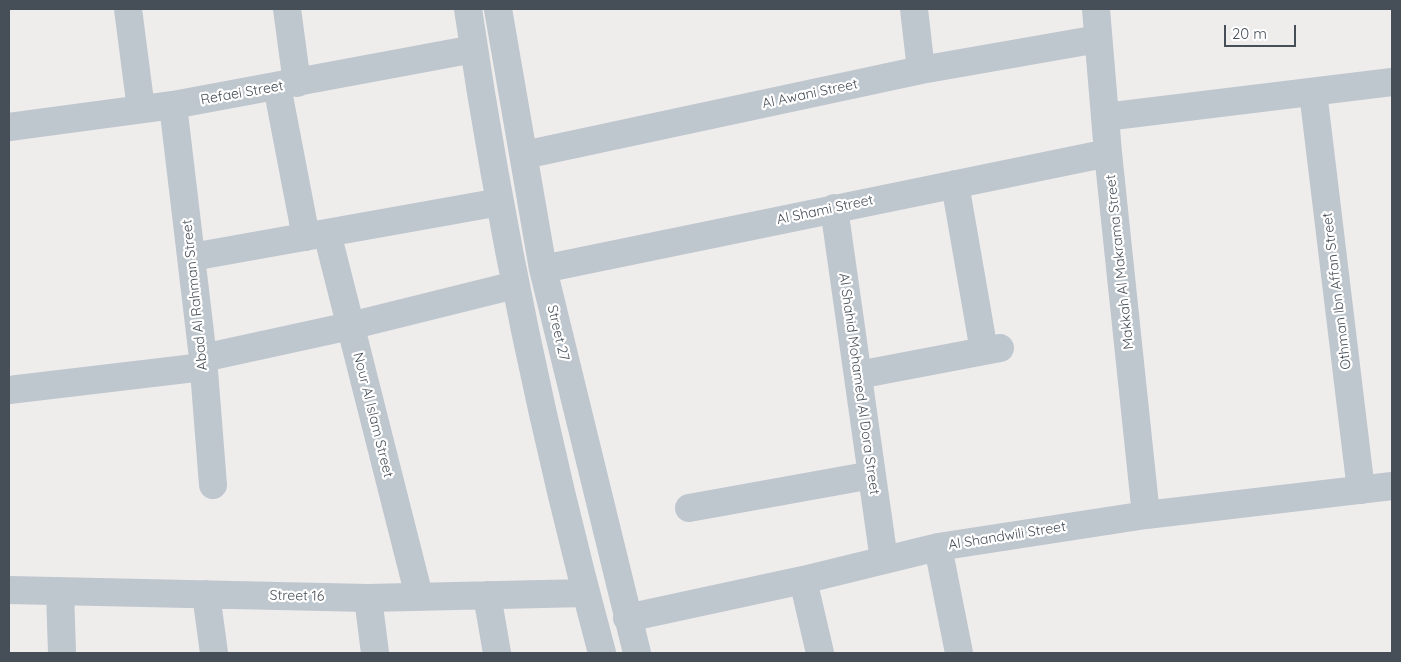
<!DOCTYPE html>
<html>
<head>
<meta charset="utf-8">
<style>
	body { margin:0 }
	#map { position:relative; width:1401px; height:662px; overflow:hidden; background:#efecec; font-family:Quicksand,sans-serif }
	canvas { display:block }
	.frame { position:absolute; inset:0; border:10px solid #464f58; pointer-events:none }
	.scale { position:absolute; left:1224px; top:25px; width:72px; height:22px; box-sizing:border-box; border:2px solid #464f58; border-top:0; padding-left:6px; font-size:15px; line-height:18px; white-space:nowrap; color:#464f58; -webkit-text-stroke:4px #fff; paint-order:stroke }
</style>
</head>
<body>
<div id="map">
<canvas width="1401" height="662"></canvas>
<div class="frame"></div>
<div class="scale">20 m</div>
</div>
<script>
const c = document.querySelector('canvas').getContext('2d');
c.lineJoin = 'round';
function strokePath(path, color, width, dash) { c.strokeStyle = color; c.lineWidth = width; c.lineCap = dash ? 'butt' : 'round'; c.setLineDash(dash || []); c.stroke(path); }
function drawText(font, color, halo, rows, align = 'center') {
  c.font = font + ' Quicksand,sans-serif'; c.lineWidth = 4.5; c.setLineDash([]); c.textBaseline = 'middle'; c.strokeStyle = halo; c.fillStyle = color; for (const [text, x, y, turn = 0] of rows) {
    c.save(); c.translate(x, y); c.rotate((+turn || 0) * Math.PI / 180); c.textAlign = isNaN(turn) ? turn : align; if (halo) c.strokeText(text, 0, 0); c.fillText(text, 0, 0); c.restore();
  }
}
strokePath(new Path2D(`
	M 128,9 L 141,109
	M 287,9 L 297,83
	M 468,9 C 500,226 545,442 602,653
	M 498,9 L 543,269 L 637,653
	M 914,9 L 921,70
	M 1096,9 L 1108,153 L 1146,515
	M 277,86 L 306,237
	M 1313,92 L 1361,490
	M 173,105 L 203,358 L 213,485
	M 1105,117 L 1392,82
	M 9,127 L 173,105 L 474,49
	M 524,155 L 921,70 L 1098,39
	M 955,184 L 984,351
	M 834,208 L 884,560
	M 327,233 L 419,596
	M 192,257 L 500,202
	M 543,269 L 1108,153
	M 203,358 L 350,326 L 515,285
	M 858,375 L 1000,348
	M 9,390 L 203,367
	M 689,508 L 872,475
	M 938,547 L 959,653
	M 803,580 L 820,653
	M 9,590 L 368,598 L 586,593
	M 60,591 L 62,653
	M 206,594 L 214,653
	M 487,595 L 497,653
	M 368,598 L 375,653
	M 627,618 L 803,580 L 938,547 L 1146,515 L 1392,486`), '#bec6ce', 28);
drawText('14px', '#464f58', '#fff', [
	["Refaei Street",242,93,-10],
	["Al Awani Street",810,94,-12],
	["Al Shami Street",825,210,-12],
	["Makkah Al Makrama Street",1120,262,-96],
	["Othman Ibn Affan Street",1337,291,-97],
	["Abad Al Rahman Street",195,295,-96],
	["Street 27",558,333,77],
	["Al Shahid Mohamed Al Dora Street",859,384,82],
	["Nour Al Islam Street",373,415,76],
	["Al Shandwili Street",1007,536,-9],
	["Street 16",297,596,1]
]);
</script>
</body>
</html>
